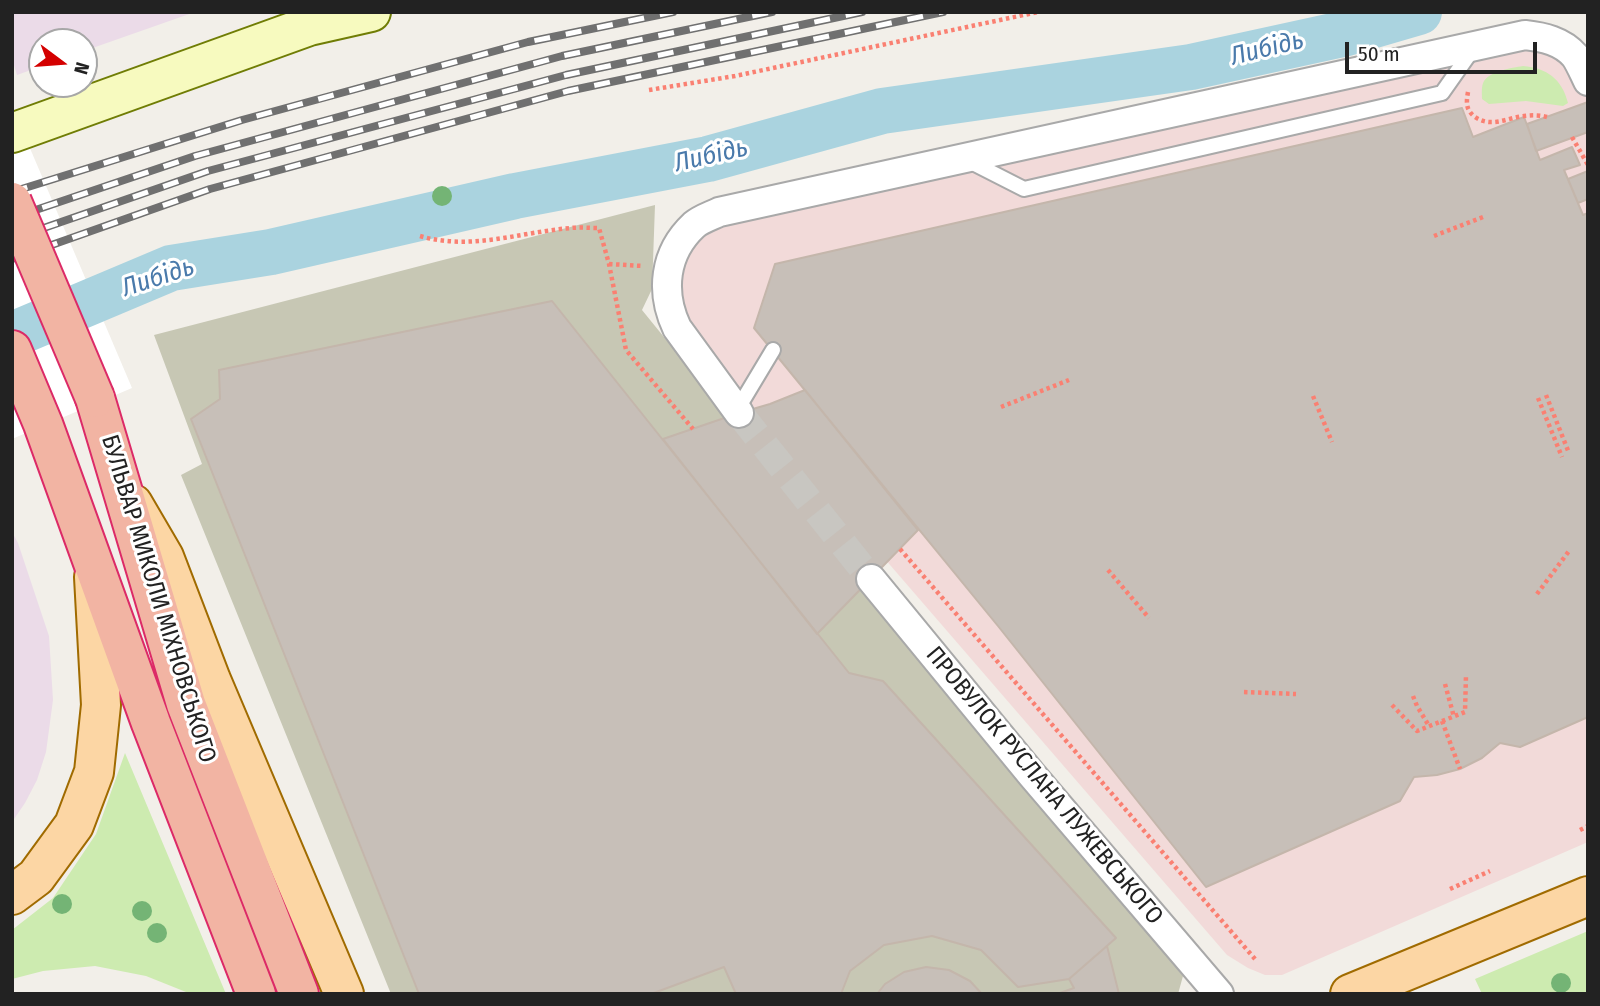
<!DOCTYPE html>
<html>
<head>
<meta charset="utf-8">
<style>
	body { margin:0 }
	#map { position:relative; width:1600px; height:1006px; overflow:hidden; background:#f2efe9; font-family:"Fira Sans Condensed",sans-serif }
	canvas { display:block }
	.frame { position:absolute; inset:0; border:14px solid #222; pointer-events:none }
	.north { position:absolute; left:28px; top:28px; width:70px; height:70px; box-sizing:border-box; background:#fff; border:2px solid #a7a7a7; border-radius:50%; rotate:106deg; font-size:19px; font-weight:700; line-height:28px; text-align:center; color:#222 }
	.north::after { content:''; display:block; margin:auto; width:24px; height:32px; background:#d40000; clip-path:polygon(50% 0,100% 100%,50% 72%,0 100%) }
	.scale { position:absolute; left:1345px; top:42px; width:192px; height:32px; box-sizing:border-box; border:4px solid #222; border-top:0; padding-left:9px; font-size:21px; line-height:24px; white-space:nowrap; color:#222; -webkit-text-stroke:5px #fff; paint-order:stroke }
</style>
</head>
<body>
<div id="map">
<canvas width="1600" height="1006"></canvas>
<div class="frame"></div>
<div class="north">N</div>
<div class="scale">50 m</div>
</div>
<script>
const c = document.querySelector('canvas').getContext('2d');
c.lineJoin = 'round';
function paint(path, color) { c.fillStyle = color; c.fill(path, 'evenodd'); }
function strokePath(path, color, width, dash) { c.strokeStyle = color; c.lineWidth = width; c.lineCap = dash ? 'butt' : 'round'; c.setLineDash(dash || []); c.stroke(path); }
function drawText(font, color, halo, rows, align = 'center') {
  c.font = font + ' "Fira Sans Condensed",sans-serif'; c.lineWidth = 6; c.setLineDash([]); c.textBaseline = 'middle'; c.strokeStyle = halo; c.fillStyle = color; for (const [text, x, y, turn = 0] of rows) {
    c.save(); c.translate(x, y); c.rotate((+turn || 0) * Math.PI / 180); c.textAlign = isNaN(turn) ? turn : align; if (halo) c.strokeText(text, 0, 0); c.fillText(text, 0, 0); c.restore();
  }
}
paint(new Path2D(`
	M 1530,48 L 1550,51 L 1563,59 L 1584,90 L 1588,99 L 1588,842 L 1282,975 L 1265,975 L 1248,968 L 1227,955 L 719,367 L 687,322 L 676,273 L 687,248 L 705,230 L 724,222 Z`), '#f2dad9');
paint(new Path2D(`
	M 12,12 L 195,12 L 84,51 L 84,42 L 42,42 L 42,66 L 17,75 L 12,59 Z
	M 12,532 L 18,543 L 49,636 L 53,700 L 46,752 L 37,780 L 25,803 L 12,822 Z`), '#ebdbe8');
paint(new Path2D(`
	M 655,205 L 652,289 L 642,310 L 1183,976 L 1178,994 L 391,994 L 181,475 L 202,464 L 154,335 Z`), '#c7c7b4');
paint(new Path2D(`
	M 1523,66 C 1547,68 1562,79 1568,103 L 1563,106 L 1526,101 L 1489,104 L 1482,99 C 1482,94 1481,86 1484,81 C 1491,71 1511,68 1523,66 Z
	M 125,753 L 226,994 L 191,994 L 146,976 L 95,966 L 43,971 L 12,979 L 12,930 L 53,898 L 96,834 Z
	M 1588,931 L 1588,994 L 1482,994 L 1475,979 Z`), '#cdebb0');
paint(new Path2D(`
	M 12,106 L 132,388 L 12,439 Z`), '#fff');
strokePath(new Path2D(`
	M 12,335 L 171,268 L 271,252 L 515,196 L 708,159 L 882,111 L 1191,67 L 1347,33 L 1419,12`), '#aad3df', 46);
const building = new Path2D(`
	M 1588,102 L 1588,132 L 1536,151 L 1527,124 Z
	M 1462,108 L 1473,137 L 1524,117 L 1540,160 L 1572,147 L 1580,165 L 1564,170 L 1583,215 L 1588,213 L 1588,717 L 1520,747 L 1500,743 L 1482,758 L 1460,769 L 1437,775 L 1414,777 L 1400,801 L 1206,887 L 998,626 L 754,328 L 775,264 Z
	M 1588,171 L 1588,199 L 1578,203 L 1568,179 Z
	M 552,301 L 849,673 L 883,681 L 1116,938 L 1069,979 L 1018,987 L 981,950 L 932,936 L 884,945 L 850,971 L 841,994 L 736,994 L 724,967 L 651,994 L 419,994 L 191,419 L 220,399 L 219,370 Z
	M 805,390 L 918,530 L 817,634 L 663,439 L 739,413 L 770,404 Z
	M 1107,946 L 1119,994 L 1057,994 L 1074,988 L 1069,979 Z
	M 926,967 L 949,970 L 970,981 L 982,994 L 877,994 L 885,984 L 904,972 Z`);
paint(building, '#c7bfb8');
strokePath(building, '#c4b6ab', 2);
strokePath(new Path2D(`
	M 739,413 L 871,579`), '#c8c6c1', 28, [28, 14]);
const service = new Path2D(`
	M 967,160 L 1024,189 L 1442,93 L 1473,49
	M 737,410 L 773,350`);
const minor = new Path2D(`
	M 739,413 L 677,328 C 660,292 664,253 694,225 C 701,219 711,216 719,212 L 1525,35 C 1543,37 1562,41 1575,56 C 1580,63 1584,73 1588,81
	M 871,579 L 1032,775 L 1219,994`);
const secondary = new Path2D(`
	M 12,133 L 309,26 L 371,12`);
const primary = new Path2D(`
	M 133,504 L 164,557 L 211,680 L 344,994
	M 12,895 L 36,877 L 74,825 L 94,772 L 101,705 L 94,577
	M 1350,994 L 1588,896`);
const trunk = new Path2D(`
	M 12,350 L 43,424 L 151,723 L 256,994
	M 95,398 L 186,704 L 299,994`);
strokePath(service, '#a9a9a9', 18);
strokePath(minor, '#a9a9a9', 32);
strokePath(secondary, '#707d05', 42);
strokePath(primary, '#a06b00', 42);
strokePath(trunk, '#dc2a67', 42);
strokePath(new Path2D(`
	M 649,90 L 735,76 L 1038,12
	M 1468,92 C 1466,103 1466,110 1475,117 C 1491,128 1507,118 1524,116 C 1532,115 1540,115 1547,117
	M 1572,137 L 1588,165
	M 420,236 C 471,251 520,232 571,228 C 580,227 589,228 599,228 L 609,264 L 626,350 L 693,429
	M 1434,236 L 1483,217
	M 609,264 L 643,266
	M 1546,395 L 1569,453
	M 1313,396 L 1332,442
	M 1538,398 L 1562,457
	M 1001,407 L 1069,380
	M 900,549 L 1255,959
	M 1108,570 L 1149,618
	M 1537,594 L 1569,551
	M 1445,684 L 1454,717
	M 1244,692 L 1296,694
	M 1413,696 L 1417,706 L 1429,726
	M 1392,705 L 1417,731 L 1465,712 L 1466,675
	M 1442,721 L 1460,769
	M 1580,830 L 1588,826
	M 1450,889 L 1490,871`), '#fa8072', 4.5, [3.5, 3.5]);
strokePath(service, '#fff', 14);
strokePath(minor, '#fff', 28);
strokePath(secondary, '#f7fabf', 38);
strokePath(primary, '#fcd6a4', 38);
strokePath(trunk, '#f2b4a3', 38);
const rail = new Path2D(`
	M 12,192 L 242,120 L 528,42 L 673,12
	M 12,218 L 195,156 L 562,56 L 772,12
	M 12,239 L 208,171 L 566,75 L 862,12
	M 12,259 L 210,189 L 568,91 L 943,12`);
strokePath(rail, '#707070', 8);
strokePath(rail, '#fff', 5, [16]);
const trunkBridge = new Path2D(`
	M 12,202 L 95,398`);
strokePath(trunkBridge, '#dc2a67', 42, []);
strokePath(trunkBridge, '#f2b4a3', 38);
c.fillStyle = '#74b475';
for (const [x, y] of [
	[442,196],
	[62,904],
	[142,911],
	[157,933],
	[1561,983]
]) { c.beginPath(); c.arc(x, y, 10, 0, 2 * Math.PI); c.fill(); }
drawText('24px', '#222', '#fff', [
	["БУЛЬВАР МИКОЛИ МІХНОВСЬКОГО",158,599,73],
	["ПРОВУЛОК РУСЛАНА ЛУЖЕВСЬКОГО",1044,786,50]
]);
drawText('italic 26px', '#4a7aab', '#fff', [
	["Либідь",1267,49,-14],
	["Либідь",711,156,-13],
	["Либідь",158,278,-18]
]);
</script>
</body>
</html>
